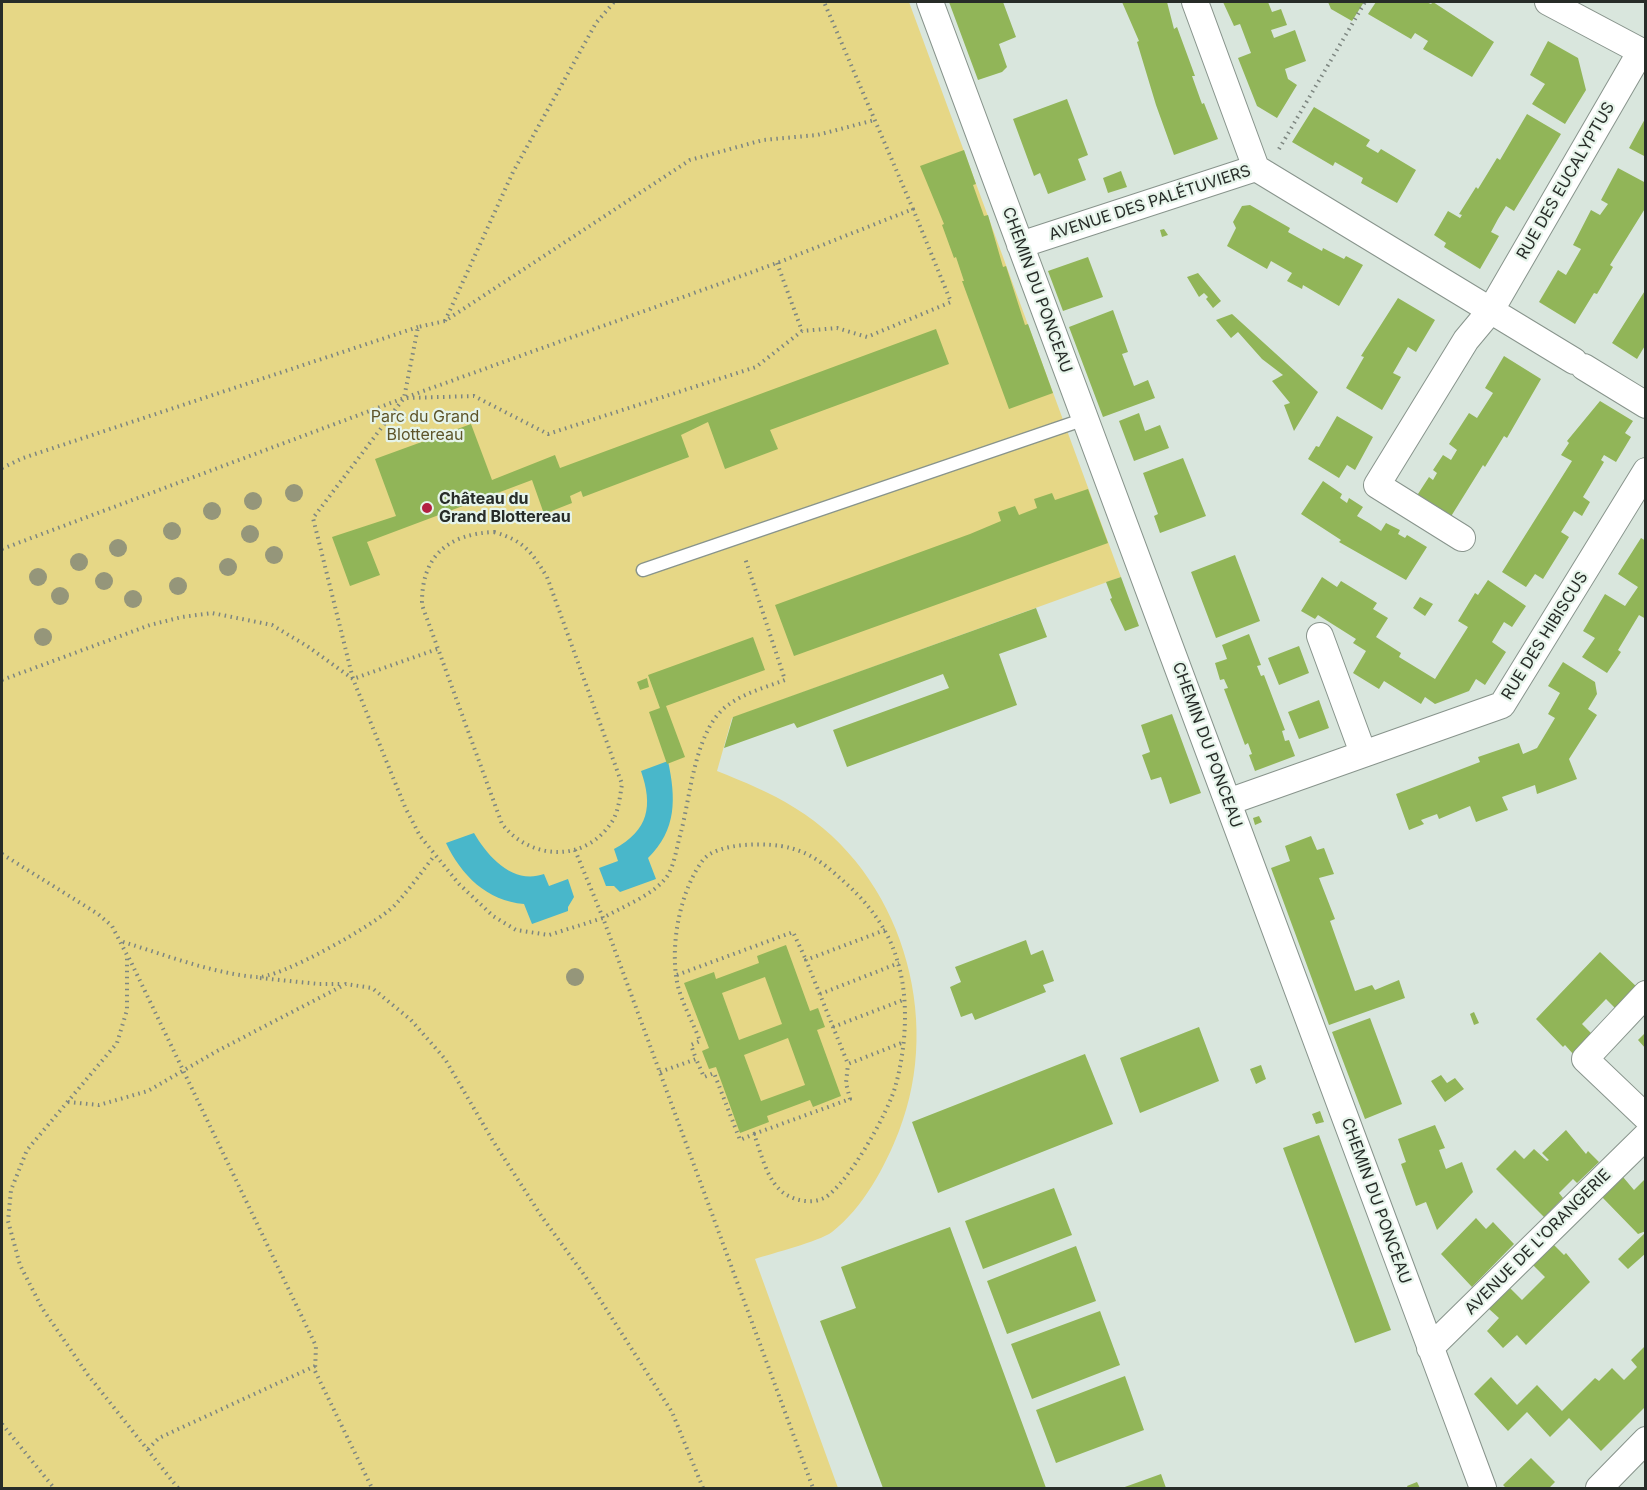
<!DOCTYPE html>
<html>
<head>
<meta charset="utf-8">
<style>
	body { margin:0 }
	#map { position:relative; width:1647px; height:1490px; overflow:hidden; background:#d9e6dd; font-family:Inter,sans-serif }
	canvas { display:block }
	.frame { position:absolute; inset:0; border:3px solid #272c28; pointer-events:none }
</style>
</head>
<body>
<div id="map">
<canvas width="1647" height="1490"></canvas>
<div class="frame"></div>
</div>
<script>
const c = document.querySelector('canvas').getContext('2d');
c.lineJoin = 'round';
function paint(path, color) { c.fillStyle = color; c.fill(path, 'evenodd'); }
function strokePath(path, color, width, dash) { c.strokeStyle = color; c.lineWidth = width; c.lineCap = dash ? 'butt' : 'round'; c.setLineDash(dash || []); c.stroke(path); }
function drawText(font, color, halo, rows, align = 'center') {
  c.font = font + ' Inter,sans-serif'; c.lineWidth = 4.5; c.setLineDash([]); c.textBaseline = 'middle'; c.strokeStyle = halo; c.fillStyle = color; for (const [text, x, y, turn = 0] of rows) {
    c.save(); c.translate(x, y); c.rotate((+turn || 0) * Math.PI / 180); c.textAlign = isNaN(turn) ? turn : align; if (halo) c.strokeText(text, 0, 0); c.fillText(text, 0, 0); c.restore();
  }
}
paint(new Path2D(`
	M 2,2 L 909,2 L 1121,577 L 732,718 L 717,771 C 744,782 770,792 795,808 C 901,873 944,1017 899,1131 C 885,1167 863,1208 832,1232 C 818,1242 773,1253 755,1259 L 838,1488 L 2,1488 Z`), '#e6d786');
paint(new Path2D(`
	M 668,761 C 676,798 677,830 648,858 L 656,879 L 620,892 L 614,886 L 606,886 L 599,868 L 618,861 L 614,849 C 649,830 653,806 641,771 Z
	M 474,833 C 488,857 513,885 544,874 L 549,886 L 568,879 L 574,897 L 568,907 L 568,911 L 532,924 L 524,904 C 487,901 461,875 446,843 Z`), '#49b7ca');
paint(new Path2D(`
	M 949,2 L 1003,2 L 1016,37 L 999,44 L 1007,67 L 1002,72 L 978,80 Z
	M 1122,2 L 1167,2 L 1174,29 L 1177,27 L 1195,76 L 1192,76 L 1202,104 L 1204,103 L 1218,139 L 1174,155 L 1156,105 L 1137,42 L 1139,41 Z
	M 1223,2 L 1268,2 L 1272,12 L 1281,9 L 1287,25 L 1271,30 L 1274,38 L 1295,30 L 1306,61 L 1285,69 L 1288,79 L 1297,85 L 1277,118 L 1257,106 L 1238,58 L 1251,53 L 1240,24 L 1234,26 Z
	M 1328,2 L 1364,2 L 1352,21 L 1331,9 Z
	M 1376,2 L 1426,2 L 1431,4 L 1433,2 L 1494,42 L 1472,77 L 1423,49 L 1428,41 L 1415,33 L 1411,39 L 1368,14 Z
	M 1548,41 L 1578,58 L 1586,90 L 1565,124 L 1532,104 L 1545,84 L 1530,75 Z
	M 1067,99 L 1088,155 L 1078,159 L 1086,180 L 1048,194 L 1040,173 L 1034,176 L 1013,119 Z
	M 1314,107 L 1370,140 L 1366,146 L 1378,153 L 1381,149 L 1416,170 L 1397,203 L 1361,183 L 1363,178 L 1335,162 L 1333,166 L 1292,142 Z
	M 1527,114 L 1561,134 L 1514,211 L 1506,206 L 1498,219 L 1491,232 L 1499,236 L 1480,269 L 1444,247 L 1446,243 L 1434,235 L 1448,211 L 1460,218 L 1462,215 L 1459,214 L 1476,187 L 1478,189 L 1497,158 L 1500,160 Z
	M 1646,117 L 1646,157 L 1629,148 Z
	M 964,150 L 976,184 L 973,185 L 984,216 L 988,215 L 1003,267 L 1006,266 L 1025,325 L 1028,324 L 1053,393 L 1009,409 L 962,281 L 964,281 L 956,257 L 954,258 L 942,225 L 944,224 L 920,166 Z
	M 1618,168 L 1646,183 L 1646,207 L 1610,265 L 1613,267 L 1597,294 L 1594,293 L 1575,324 L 1539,302 L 1558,270 L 1566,275 L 1581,249 L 1573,245 L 1591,210 L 1600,215 L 1608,204 L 1601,200 Z
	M 1121,171 L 1127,187 L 1108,193 L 1103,178 Z
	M 1250,205 L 1290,228 L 1288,232 L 1322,251 L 1323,248 L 1344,259 L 1346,256 L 1363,265 L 1339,306 L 1303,285 L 1302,289 L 1287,281 L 1292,273 L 1271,261 L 1267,269 L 1227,246 L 1236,228 L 1233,222 L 1242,206 Z
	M 1164,229 L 1168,235 L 1162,237 L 1160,230 Z
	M 1088,257 L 1103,297 L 1063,311 L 1048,271 Z
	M 1198,273 L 1221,301 L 1213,308 L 1206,299 L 1208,297 L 1204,293 L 1199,297 L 1187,277 Z
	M 1646,289 L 1646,344 L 1637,359 L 1612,343 Z
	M 1398,298 L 1435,320 L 1416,352 L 1408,347 L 1393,373 L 1401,377 L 1382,410 L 1346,388 L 1364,357 L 1361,356 Z
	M 1113,310 L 1128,352 L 1122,354 L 1134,386 L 1148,380 L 1155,398 L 1103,417 L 1069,327 Z
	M 1232,314 L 1318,392 L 1294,431 L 1284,405 L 1290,403 L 1272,381 L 1283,375 L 1262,359 L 1238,332 L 1231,338 L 1216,320 Z
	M 936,329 L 949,364 L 770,430 L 778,449 L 725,469 L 708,422 L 681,435 L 689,457 L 583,497 L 581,491 L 570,496 L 572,503 L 544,514 L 532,480 L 367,542 L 380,575 L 350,586 L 332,537 L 396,516 L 375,459 L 471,424 L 492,480 L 555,455 L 560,468 Z
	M 1504,356 L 1541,379 L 1507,438 L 1504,436 L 1485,467 L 1483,465 L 1450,518 L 1416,497 L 1429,477 L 1433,480 L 1437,473 L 1433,470 L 1443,455 L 1451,460 L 1457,450 L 1449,444 L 1469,413 L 1477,418 L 1493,393 L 1485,388 Z
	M 1600,401 L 1633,421 L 1625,433 L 1631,437 L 1616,462 L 1604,455 L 1601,460 L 1604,462 L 1583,497 L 1590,502 L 1582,516 L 1574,511 L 1561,532 L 1569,537 L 1543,579 L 1535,574 L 1526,587 L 1502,572 L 1572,461 L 1561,455 L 1569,443 L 1567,441 Z
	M 1139,413 L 1145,431 L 1160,425 L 1169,448 L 1134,461 L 1119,421 Z
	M 1337,416 L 1373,437 L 1355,470 L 1347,465 L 1339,478 L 1308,459 L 1316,446 L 1319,447 Z
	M 1183,458 L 1206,516 L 1160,533 L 1154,516 L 1158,514 L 1143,473 Z
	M 1323,481 L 1342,494 L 1340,498 L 1347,503 L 1349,498 L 1363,507 L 1357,516 L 1369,523 L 1381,531 L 1386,523 L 1400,530 L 1398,534 L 1405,538 L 1407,535 L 1427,547 L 1406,580 L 1339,542 L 1341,540 L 1301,514 Z
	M 1088,489 L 1108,543 L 794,656 L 775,605 L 970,534 L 1001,521 L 998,512 L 1015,506 L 1019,515 L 1037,508 L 1034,499 L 1052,493 L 1055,500 Z
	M 1641,538 L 1646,541 L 1646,619 L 1639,615 L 1618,650 L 1621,652 L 1607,673 L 1582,657 L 1595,638 L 1583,631 L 1605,594 L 1625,606 L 1638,587 L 1618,574 Z
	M 1235,555 L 1260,621 L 1216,638 L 1191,572 Z
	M 1121,577 L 1139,626 L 1125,631 L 1110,599 L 1112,598 L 1106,582 Z
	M 1322,577 L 1337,587 L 1341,581 L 1377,603 L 1373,609 L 1388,618 L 1376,637 L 1401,653 L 1399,657 L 1435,679 L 1468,627 L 1458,621 L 1475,593 L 1478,595 L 1488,580 L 1526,606 L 1512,627 L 1504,622 L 1492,642 L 1506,652 L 1485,685 L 1476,679 L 1469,691 L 1435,704 L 1425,697 L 1421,704 L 1384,681 L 1379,689 L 1353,673 L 1366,651 L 1353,643 L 1356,639 L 1318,615 L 1315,619 L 1301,611 Z
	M 1420,597 L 1433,604 L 1425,616 L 1413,608 Z
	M 1036,608 L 1047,637 L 999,654 L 1017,705 L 847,767 L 833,730 L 949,688 L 943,674 L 797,728 L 794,723 L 724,748 L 733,717 Z
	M 1249,634 L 1261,665 L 1257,666 L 1261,676 L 1264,675 L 1285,730 L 1282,731 L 1285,741 L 1289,740 L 1295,756 L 1255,771 L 1249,755 L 1252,754 L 1248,743 L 1245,745 L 1224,689 L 1228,688 L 1224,679 L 1220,680 L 1215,663 L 1227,659 L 1222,645 Z
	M 753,637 L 765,670 L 666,706 L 685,757 L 667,764 L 649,712 L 660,708 L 648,675 Z
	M 1299,646 L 1309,673 L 1279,685 L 1268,658 Z
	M 1563,662 L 1595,682 L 1597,694 L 1588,709 L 1597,715 L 1569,759 L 1577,779 L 1537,794 L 1535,785 L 1502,797 L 1508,810 L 1476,822 L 1470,806 L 1439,819 L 1437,814 L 1421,820 L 1424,824 L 1409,830 L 1396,794 L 1480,762 L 1478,757 L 1519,743 L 1523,754 L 1537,748 L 1555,718 L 1548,714 L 1560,693 L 1548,686 Z
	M 647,678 L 649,687 L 640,690 L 637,682 Z
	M 1319,700 L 1329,728 L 1299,739 L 1288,712 Z
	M 1172,714 L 1201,793 L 1170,804 L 1161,777 L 1151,780 L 1142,755 L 1150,752 L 1141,725 Z
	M 1259,816 L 1262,822 L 1255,825 L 1253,818 Z
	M 1311,836 L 1317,850 L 1324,848 L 1334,874 L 1319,878 L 1335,919 L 1330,921 L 1355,991 L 1372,985 L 1375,990 L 1399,980 L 1405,998 L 1329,1025 L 1271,868 L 1290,861 L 1285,846 Z
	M 1026,940 L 1031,955 L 1043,950 L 1054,981 L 1043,985 L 1046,992 L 975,1020 L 972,1013 L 961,1017 L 950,987 L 961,982 L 955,967 Z
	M 786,945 L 810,1011 L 818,1008 L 825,1027 L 817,1030 L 841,1096 L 813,1107 L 810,1100 L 767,1116 L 769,1122 L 740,1133 L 716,1067 L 709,1069 L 702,1051 L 709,1048 L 684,983 L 714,972 L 716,979 L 759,963 L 757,956 ZM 765,977 L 782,1024 L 739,1040 L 722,993 ZM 788,1038 L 805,1085 L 761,1101 L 744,1055 Z
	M 1600,952 L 1638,988 L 1617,1010 L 1606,999 L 1582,1024 L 1593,1035 L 1574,1055 L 1565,1045 L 1563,1047 L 1536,1019 Z
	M 1474,1012 L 1479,1023 L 1474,1025 L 1470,1014 Z
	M 1370,1018 L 1402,1104 L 1365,1119 L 1332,1032 Z
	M 1199,1027 L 1219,1081 L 1140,1113 L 1120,1058 Z
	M 1646,1032 L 1646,1049 L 1638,1040 Z
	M 1085,1054 L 1113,1124 L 938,1193 L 912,1122 Z
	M 1261,1065 L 1266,1079 L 1256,1084 L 1250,1069 Z
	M 1441,1075 L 1447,1083 L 1455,1078 L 1464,1089 L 1445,1102 L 1431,1081 Z
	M 1320,1111 L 1324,1122 L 1316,1124 L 1312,1114 Z
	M 1435,1125 L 1445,1148 L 1439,1150 L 1446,1169 L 1462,1162 L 1473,1192 L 1437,1230 L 1426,1202 L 1416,1206 L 1401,1164 L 1406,1162 L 1398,1139 Z
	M 1566,1130 L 1586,1154 L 1588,1151 L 1599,1162 L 1577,1183 L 1573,1179 L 1559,1193 L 1563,1198 L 1544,1217 L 1496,1169 L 1515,1150 L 1524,1159 L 1534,1149 L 1547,1161 L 1549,1160 L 1542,1153 Z
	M 1319,1135 L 1391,1330 L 1355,1343 L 1283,1148 Z
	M 1623,1177 L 1634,1190 L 1646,1178 L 1646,1231 L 1638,1234 L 1602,1197 Z
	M 1054,1188 L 1072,1235 L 983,1269 L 965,1221 Z
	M 1476,1218 L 1486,1229 L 1493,1222 L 1514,1244 L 1472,1287 L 1441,1254 Z
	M 950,1227 L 1046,1488 L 883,1488 L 820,1321 L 856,1308 L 841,1267 Z
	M 1646,1232 L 1646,1253 L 1628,1269 L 1618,1259 Z
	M 1554,1245 L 1564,1255 L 1566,1253 L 1590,1282 L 1526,1345 L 1517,1335 L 1503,1348 L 1487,1331 L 1499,1318 L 1489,1309 L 1510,1288 L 1522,1300 L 1545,1277 L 1533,1265 Z
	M 1076,1246 L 1096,1301 L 1007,1334 L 987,1281 Z
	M 1100,1311 L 1120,1365 L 1032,1399 L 1011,1344 Z
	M 1646,1345 L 1646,1406 L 1601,1451 L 1569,1418 L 1550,1437 L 1527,1412 L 1508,1431 L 1474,1394 L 1491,1377 L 1517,1405 L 1537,1385 L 1562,1411 L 1595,1378 L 1599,1381 L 1612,1368 L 1624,1380 L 1637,1367 L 1631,1360 Z
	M 1125,1376 L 1144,1430 L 1056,1463 L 1036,1410 Z
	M 1531,1458 L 1555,1482 L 1549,1488 L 1506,1488 L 1503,1485 Z
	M 1161,1474 L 1166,1488 L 1122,1488 Z
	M 1417,1482 L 1420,1488 L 1408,1488 L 1407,1486 Z`), '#91b558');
const service = new Path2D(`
	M 643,570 L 1085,419`);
const minor = new Path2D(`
	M 930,2 L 1483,1488
	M 1195,2 L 1256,168
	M 1548,2 L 1646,54
	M 1020,245 L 1256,168 L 1574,361
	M 1584,367 L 1646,405
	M 1462,538 L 1377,485 L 1466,340 L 1491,310 L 1641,51
	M 1320,636 L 1363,753
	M 1228,802 L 1502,705 L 1646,471
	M 1646,994 L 1585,1059 L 1646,1117
	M 1430,1348 L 1646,1136
	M 1599,1488 L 1646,1440`);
strokePath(service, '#88948c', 15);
strokePath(minor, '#88948c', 28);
strokePath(new Path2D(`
	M 1279,149 L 1365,2
	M 777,263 L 802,331
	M 445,321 L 513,172 L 596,23 L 614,2
	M 407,398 L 474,396 L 548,434 L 756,367 L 802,331 L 837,328 L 867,337 L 951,302 L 913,209
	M 2,468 L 23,458 L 418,327
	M 494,532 C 524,541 531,551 547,577 L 622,784 C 620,796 619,809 613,820 C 587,863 531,861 502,824 L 422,605 C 421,556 448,534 494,532 Z
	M 2,549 L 404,398 L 777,263 L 913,209 L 824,2
	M 437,649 L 353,679 L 313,518 L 404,398 L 418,327 L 445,321 L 690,160 L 763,140 L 817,135 L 875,120
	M 2,680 L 150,625 L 182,617 L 212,613 L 272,625 L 307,646 L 353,679 L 405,807 L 420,836 L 459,884 L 493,916 L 516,930 L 549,935 L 603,918 L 813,1488
	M 575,850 L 603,918 C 623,906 655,895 668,875 C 675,863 677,845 681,832 C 691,794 695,725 731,703 C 747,692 767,687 785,680 L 745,558
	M 2,854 L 98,914 L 112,926 L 127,955 L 127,1010 L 117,1043 L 27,1150 L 11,1190 L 8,1221 L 20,1265 L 42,1308 L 88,1375 L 178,1488
	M 885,930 L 806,960 L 848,1064 L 904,1042
	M 123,942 C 166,955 211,973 256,977 C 280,979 376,924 394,906 C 408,891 421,873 434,856
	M 129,958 L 316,1346 L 315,1371 L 372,1488
	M 677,975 L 793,932 L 806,960
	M 260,978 L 319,984 L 342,984
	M 820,994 L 899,963
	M 833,1027 L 903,1000
	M 660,1072 L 696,1059 L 691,1045 L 700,1041 C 693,1022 681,1002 677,982 C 670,944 680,891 703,860 C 717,842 770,842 790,848 C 815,854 831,870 850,887 C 872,908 890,933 898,963 C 909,1000 906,1047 896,1084 C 890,1110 847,1186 824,1198 C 812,1204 796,1201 785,1194 C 767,1182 761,1153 754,1134 L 740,1140 L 714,1073 L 704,1077 L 696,1059
	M 68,1102 L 99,1105 L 148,1091 L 217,1051 L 346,984 L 372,988 L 411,1020 L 445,1059 L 493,1141 L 542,1217 L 585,1276 L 672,1412 L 703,1488
	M 754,1134 L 850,1099 L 846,1083 L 848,1064
	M 2,1424 L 54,1488
	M 148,1449 L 159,1438 L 315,1366`), '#7d8680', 4, [1.5, 4.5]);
strokePath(service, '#fff', 12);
strokePath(minor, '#fff', 26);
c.fillStyle = '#95967a';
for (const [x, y] of [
	[294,493],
	[253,501],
	[212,511],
	[172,531],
	[250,534],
	[118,548],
	[274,555],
	[79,562],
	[228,567],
	[38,577],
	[104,581],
	[178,586],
	[60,596],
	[133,599],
	[43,637],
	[575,977]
]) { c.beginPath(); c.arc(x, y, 9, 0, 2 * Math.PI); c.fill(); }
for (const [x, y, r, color] of [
	[427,508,6,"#b32041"]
]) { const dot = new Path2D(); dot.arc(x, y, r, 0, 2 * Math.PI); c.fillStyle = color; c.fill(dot); strokePath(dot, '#e6f4ea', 2); }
drawText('16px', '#272c28', '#e6f4ea', [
	["RUE DES EUCALYPTUS",1566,181,-60],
	["AVENUE DES PALÉTUVIERS",1150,203,-18],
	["CHEMIN DU PONCEAU",1037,290,70],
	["RUE DES HIBISCUS",1545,636,-58],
	["CHEMIN DU PONCEAU",1207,745,70],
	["CHEMIN DU PONCEAU",1376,1201,70],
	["AVENUE DE L'ORANGERIE",1538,1242,-45]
]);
drawText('16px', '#5d5429', '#e6f4ea', [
	["Parc du Grand",425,417],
	["Blottereau",425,435]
]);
drawText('bold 16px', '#272c28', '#e6f4ea', [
	["Château du",439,499],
	["Grand Blottereau",439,517]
], 'left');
</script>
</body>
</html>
